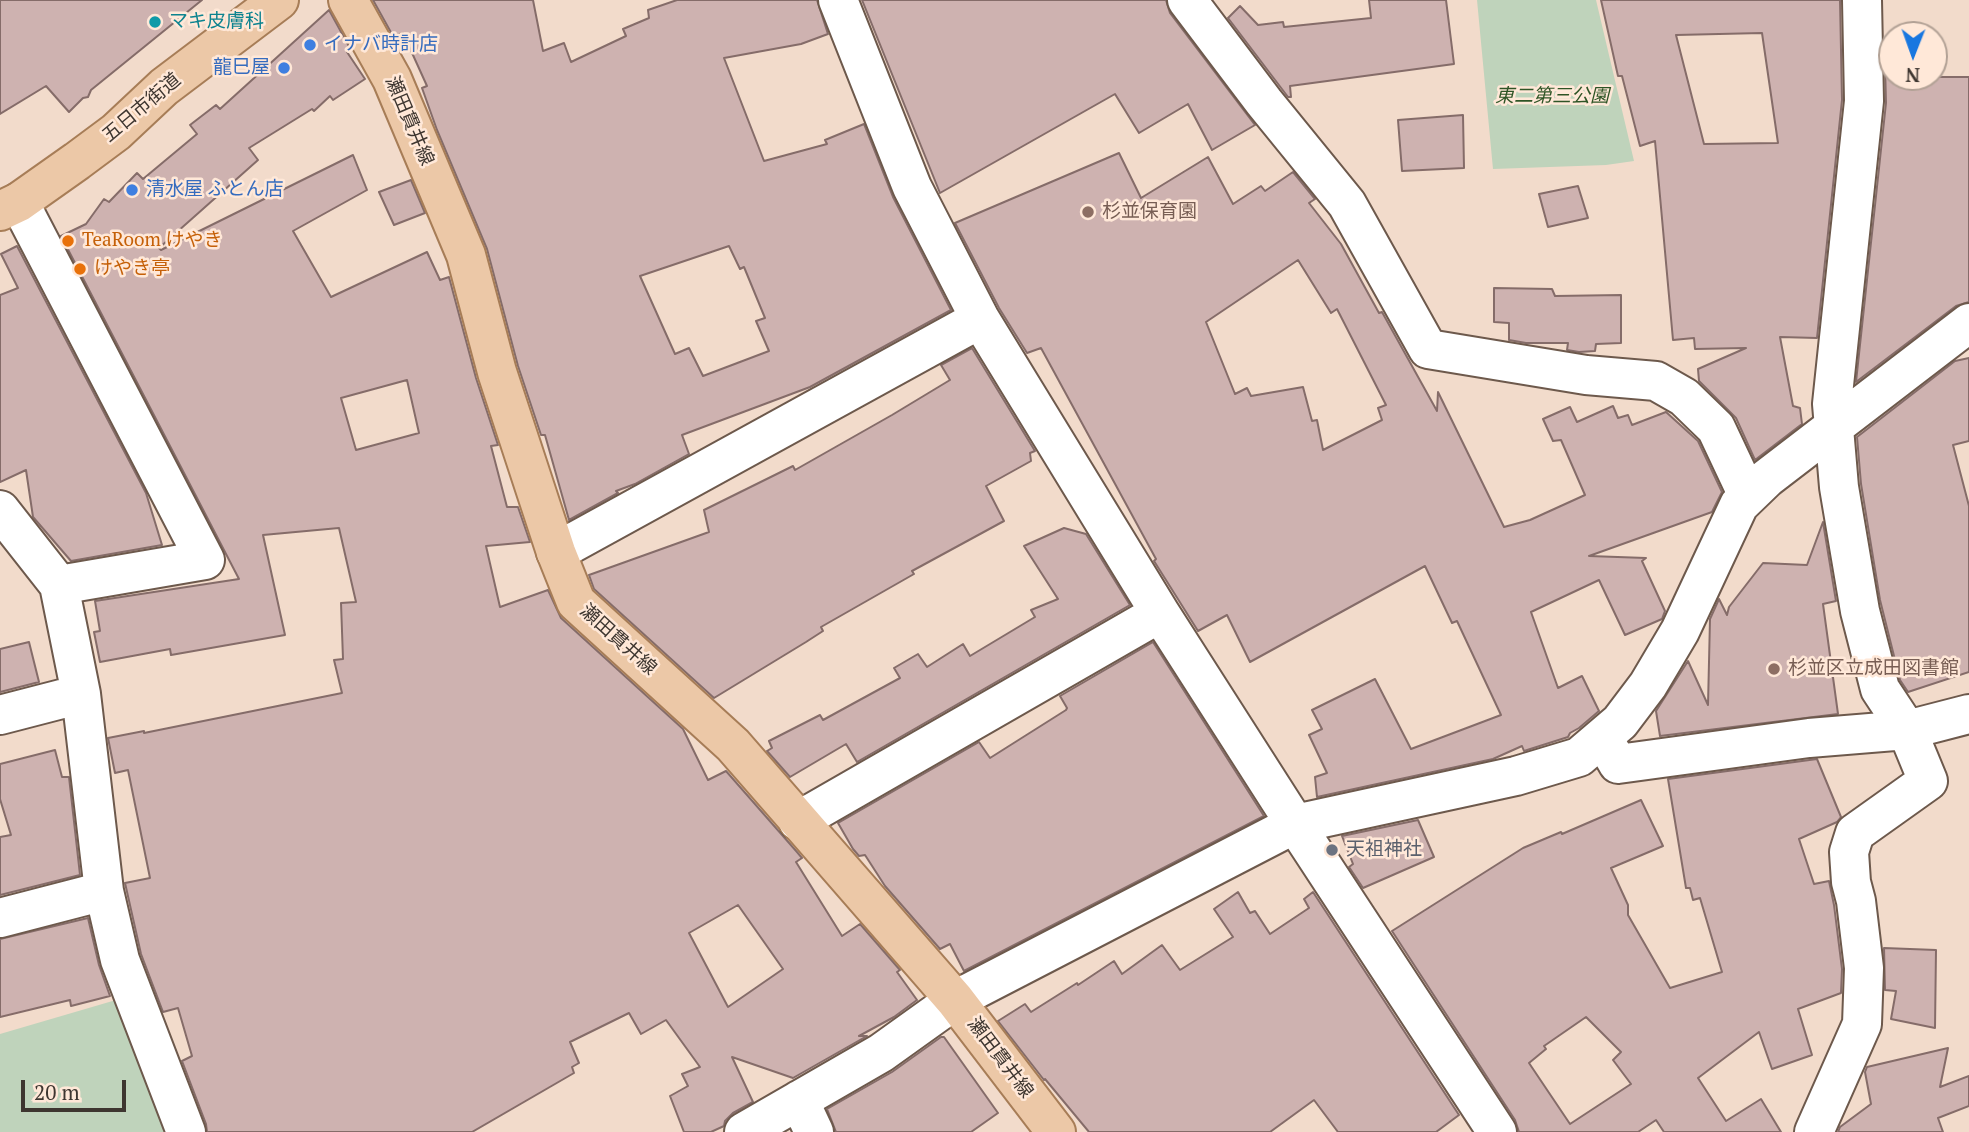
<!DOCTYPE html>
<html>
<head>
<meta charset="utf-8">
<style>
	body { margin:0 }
	#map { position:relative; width:1969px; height:1132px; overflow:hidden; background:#f2dbcb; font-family:"PT Serif",serif }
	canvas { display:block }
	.north { position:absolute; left:1878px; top:21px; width:70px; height:70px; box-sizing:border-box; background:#ffe8d8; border:2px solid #b2a195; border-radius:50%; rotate:181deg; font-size:19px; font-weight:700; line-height:28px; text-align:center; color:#3e3630 }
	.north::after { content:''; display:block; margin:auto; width:24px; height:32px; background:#1877e0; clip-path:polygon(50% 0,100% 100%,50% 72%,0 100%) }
	.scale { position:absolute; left:21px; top:1080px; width:105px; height:32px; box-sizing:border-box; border:4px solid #3e3630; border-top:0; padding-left:9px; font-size:21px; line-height:24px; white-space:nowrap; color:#3e3630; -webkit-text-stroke:5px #ffe8d8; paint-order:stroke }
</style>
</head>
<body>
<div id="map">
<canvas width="1969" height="1132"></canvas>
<div class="north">N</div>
<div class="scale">20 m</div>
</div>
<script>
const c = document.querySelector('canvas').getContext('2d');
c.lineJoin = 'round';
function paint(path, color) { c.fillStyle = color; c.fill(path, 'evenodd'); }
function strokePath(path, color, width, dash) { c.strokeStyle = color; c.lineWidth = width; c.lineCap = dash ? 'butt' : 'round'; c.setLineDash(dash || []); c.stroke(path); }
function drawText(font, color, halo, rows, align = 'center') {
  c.font = font + ' "PT Serif","Noto Sans JP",serif'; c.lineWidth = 5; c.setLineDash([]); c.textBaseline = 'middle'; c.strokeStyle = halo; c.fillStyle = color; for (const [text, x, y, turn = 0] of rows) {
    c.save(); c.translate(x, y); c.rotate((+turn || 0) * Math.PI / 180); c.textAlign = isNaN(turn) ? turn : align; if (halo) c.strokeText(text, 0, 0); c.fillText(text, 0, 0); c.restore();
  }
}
paint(new Path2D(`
	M 1477,0 L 1596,0 L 1634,161 L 1606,165 L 1493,169 Z
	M 116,1000 L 165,1132 L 0,1132 L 0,1034 Z`), '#bfd3bb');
const building = new Path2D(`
	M 0,0 L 202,0 L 91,90 L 88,97 L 83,98 L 69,112 L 46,86 L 0,114 Z
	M 373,0 L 533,0 L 543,51 L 564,43 L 571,62 L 626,36 L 623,29 L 649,18 L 648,10 L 677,0 L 817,0 L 828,34 L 801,44 L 724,58 L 764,161 L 827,144 L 825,140 L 864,124 L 893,197 L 951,310 L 810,387 L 682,435 L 689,454 L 635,484 L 616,491 L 618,493 L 569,520 L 545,435 L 541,435 L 518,366 L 487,249 L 437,130 L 422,88 L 427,86 L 403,33 L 393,36 ZM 729,246 L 740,269 L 744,267 L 765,318 L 756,321 L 769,351 L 703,376 L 689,348 L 675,354 L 640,276 Z
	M 862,0 L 1166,0 L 1170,13 L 1255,125 L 1212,150 L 1188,104 L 1139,133 L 1115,94 L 940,193 Z
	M 1369,0 L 1446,0 L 1454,64 L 1290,86 L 1291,97 L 1288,97 L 1228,18 L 1240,6 L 1258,25 L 1283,22 L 1284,27 L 1371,18 Z
	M 1601,0 L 1840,0 L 1842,100 L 1817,338 L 1780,337 L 1793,406 L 1800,408 L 1802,424 L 1755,460 L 1736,418 L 1699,381 L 1698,369 L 1746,348 L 1695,349 L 1694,338 L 1673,340 L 1655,141 L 1640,146 L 1622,76 L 1618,76 ZM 1762,33 L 1778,143 L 1704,144 L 1676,35 Z
	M 329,10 L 351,50 L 347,52 L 365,79 L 333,100 L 330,96 L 314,111 L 312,109 L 249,148 L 258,160 L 159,248 L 161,250 L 353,155 L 367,190 L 293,231 L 331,297 L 427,252 L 440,280 L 449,277 L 476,378 L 498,445 L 491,446 L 507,507 L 518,507 L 530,542 L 486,546 L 500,607 L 548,590 L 561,618 L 683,729 L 708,780 L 726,771 L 797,852 L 802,858 L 796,862 L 842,936 L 860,924 L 900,970 L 897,972 L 917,1000 L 894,1017 L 859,1036 L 867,1036 L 793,1078 L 732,1057 L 753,1102 L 733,1113 L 725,1121 L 724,1126 L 711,1132 L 684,1132 L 670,1096 L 688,1086 L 682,1074 L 700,1067 L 666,1020 L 641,1034 L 629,1013 L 570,1042 L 579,1063 L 572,1067 L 574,1073 L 472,1132 L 207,1132 L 206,1124 L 182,1061 L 192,1056 L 178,1008 L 163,1012 L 141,954 L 125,883 L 150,878 L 128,770 L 115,773 L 108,738 L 144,731 L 144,733 L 342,693 L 334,660 L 343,659 L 341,603 L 356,602 L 339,528 L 263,535 L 285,635 L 171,655 L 170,649 L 100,662 L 94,632 L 100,631 L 95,601 L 239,579 L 61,236 L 86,224 L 104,199 L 109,202 L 137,173 L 143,179 L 197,134 L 190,125 L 216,105 L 220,109 ZM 407,380 L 419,433 L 356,450 L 341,398 ZM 738,905 L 783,969 L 728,1007 L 689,933 Z
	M 1885,64 L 1892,65 L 1892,77 L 1969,77 L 1969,302 L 1956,306 L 1856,382 L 1886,103 Z
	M 1463,115 L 1464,168 L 1402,171 L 1398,120 Z
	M 1119,153 L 1141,198 L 1208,157 L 1233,204 L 1261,186 L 1265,191 L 1293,172 L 1315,199 L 1309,203 L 1341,244 L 1379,313 L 1382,312 L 1437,411 L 1438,392 L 1504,527 L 1530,520 L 1585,495 L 1561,440 L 1553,441 L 1543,419 L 1570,407 L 1577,422 L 1613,406 L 1618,418 L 1628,415 L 1632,425 L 1666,412 L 1698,441 L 1722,492 L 1712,512 L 1589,556 L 1646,558 L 1642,561 L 1665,611 L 1662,619 L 1625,635 L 1599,580 L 1531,612 L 1558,688 L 1582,676 L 1599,711 L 1579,728 L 1570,733 L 1568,737 L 1524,751 L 1522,746 L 1493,759 L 1317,797 L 1315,777 L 1327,773 L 1309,735 L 1322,729 L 1312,710 L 1375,679 L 1411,749 L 1501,715 L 1457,621 L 1452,623 L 1425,566 L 1250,662 L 1227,615 L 1198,631 L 1154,561 L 1156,559 L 1041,348 L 1027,353 L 999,308 L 955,223 ZM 1298,260 L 1331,313 L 1337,309 L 1386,405 L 1378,408 L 1382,420 L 1323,450 L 1317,420 L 1312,421 L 1303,387 L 1251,396 L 1247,388 L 1235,394 L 1206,322 Z
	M 411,180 L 425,213 L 394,225 L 379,192 Z
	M 1578,186 L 1588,218 L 1548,227 L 1539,194 Z
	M 17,246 L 146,493 L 162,545 L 71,561 L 33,517 L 26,470 L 0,482 L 0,295 L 18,288 L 1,254 Z
	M 1494,288 L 1552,289 L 1555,296 L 1621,295 L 1621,343 L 1596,344 L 1595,351 L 1579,352 L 1567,350 L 1568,343 L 1526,343 L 1509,340 L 1509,323 L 1494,322 Z
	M 972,348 L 1035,451 L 1030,453 L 1031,461 L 986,486 L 1004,521 L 912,571 L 914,574 L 821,627 L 823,631 L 806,642 L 714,698 L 594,589 L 589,575 L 709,532 L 704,510 L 793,466 L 795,470 L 892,415 L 950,380 L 941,365 Z
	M 1969,358 L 1969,441 L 1953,445 L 1969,506 L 1969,672 L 1908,692 L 1900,680 L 1880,600 L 1861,484 L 1857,437 L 1955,361 Z
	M 1823,522 L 1836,601 L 1823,604 L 1838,714 L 1660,736 L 1656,711 L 1688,661 L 1708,705 L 1710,619 L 1719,599 L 1727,615 L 1729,607 L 1763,563 L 1807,565 Z
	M 1064,528 L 1086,534 L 1130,605 L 857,762 L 846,744 L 790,777 L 767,751 L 772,748 L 769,741 L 820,715 L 823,720 L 900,678 L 894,668 L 918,654 L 927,667 L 963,644 L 970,656 L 1035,617 L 1031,610 L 1058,599 L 1024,546 Z
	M 29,642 L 39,682 L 0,692 L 0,649 Z
	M 1153,642 L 1264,816 L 964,971 L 950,944 L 940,949 L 885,886 L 865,855 L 859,856 L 853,849 L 838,823 L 979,742 L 990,758 L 1066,710 L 1067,708 L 1060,696 Z
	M 55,750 L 62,777 L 69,777 L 80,875 L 0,895 L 0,837 L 11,835 L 0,799 L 0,764 Z
	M 1817,759 L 1841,817 L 1837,822 L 1799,839 L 1814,884 L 1829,881 L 1834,905 L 1842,969 L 1841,993 L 1798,1009 L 1812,1055 L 1772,1069 L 1759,1032 L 1698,1078 L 1726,1121 L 1761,1099 L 1781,1132 L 1664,1132 L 1656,1120 L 1638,1132 L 1519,1132 L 1515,1120 L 1392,931 L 1523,848 L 1561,832 L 1562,834 L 1641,800 L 1663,846 L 1611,868 L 1628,905 L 1628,915 L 1670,988 L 1722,972 L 1700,898 L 1693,900 L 1690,888 L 1686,888 L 1668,779 ZM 1586,1017 L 1621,1052 L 1613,1060 L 1631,1084 L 1570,1124 L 1529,1063 L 1546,1049 L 1544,1046 Z
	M 1418,820 L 1434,857 L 1363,888 L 1349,867 L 1353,864 L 1342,836 Z
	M 1238,892 L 1250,913 L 1255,911 L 1270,934 L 1309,908 L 1304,899 L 1313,892 L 1459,1115 L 1436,1132 L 1338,1132 L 1314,1100 L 1270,1132 L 1089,1132 L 1045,1079 L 1044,1080 L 998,1021 L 1025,1004 L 1031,1012 L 1077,983 L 1078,985 L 1114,961 L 1122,974 L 1162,945 L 1180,970 L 1233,937 L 1214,909 Z
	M 88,918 L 99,965 L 110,996 L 71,1006 L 70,1000 L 0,1017 L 0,939 Z
	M 1884,948 L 1936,950 L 1935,1028 L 1891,1019 L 1896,991 L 1885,990 Z
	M 941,1037 L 944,1037 L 998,1113 L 971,1132 L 836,1132 L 827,1109 L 892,1072 Z
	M 1948,1048 L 1940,1087 L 1969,1076 L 1969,1106 L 1938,1118 L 1943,1132 L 1838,1132 L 1840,1127 L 1871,1104 L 1865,1072 L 1867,1067 Z`);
paint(building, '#ceb2b0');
strokePath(building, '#856c69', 2);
const minor = new Path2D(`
	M 838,0 L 912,187 L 980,319 L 1160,613 L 1295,824 L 1497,1132
	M 1187,0 L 1264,102 L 1347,204 L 1428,349 L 1586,375 L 1656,381 L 1684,397 L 1716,428 L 1748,496
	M 19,202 L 205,560 L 59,585
	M 0,510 L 59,585 L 81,694 L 104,891 L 120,960 L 186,1132
	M 556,552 L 980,319
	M 0,715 L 81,694
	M 1603,738 L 1618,764 L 1809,738 L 1907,730 L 1969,714
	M 798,821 L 1160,613
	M 0,918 L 104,891
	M 799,1100 L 814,1132
	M 744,1132 L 881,1053 L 955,1000 L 1295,824 L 1516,776 L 1579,757 L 1620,722 L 1648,685 L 1680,631 L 1739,505 L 1767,478 L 1969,323
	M 1814,1132 L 1862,1024 L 1864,968 L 1856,901 L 1851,882 L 1849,852 L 1855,833 L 1928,781 L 1907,730 L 1880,689 L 1860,611 L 1839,487 L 1832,404 L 1864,101 L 1862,0`);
const major = new Path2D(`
	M 348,0 L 392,79 L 466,255 L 497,372 L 556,552 L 576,602 L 733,745 L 955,1000 L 1056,1132
	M 0,211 L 19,202 L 77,161 L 116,132 L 164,87 L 279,0`);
strokePath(minor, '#6d594c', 42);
strokePath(major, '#a77d57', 42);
strokePath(minor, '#fff', 38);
strokePath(major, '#ecc8a7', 38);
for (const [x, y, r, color] of [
	[155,22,7,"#0f9aa8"],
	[310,45,7,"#3f7fe0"],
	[284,68,7,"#3f7fe0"],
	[132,190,7,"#3f7fe0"],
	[1088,212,7,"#8d6e63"],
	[68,241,7,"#e8710a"],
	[80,269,7,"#e8710a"],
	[1774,669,7,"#8d6e63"],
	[1332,850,7,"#6b7280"]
]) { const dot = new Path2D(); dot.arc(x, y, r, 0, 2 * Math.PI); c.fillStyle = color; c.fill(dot); strokePath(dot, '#ffe8d8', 2.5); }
drawText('19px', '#0d838f', '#ffe8d8', [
	["マキ皮膚科",169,22]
], 'left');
drawText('19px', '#366cbe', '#ffe8d8', [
	["イナバ時計店",324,45],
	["龍巳屋",270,68,"right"],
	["清水屋 ふとん店",146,190]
], 'left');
drawText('italic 19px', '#2e5425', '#ffe8d8', [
	["東二第三公園",1552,97]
]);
drawText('19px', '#3e3630', '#ffe8d8', [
	["五日市街道",142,108,-40],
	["瀬田貫井線",409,121,67],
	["瀬田貫井線",618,640,42],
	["瀬田貫井線",1000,1058,53]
]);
drawText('19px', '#785e54', '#ffe8d8', [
	["杉並保育園",1102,212],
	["杉並区立成田図書館",1788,669]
], 'left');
drawText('19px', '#c56008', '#ffe8d8', [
	["TeaRoom けやき",82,241],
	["けやき亭",94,269]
], 'left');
drawText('19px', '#5b616d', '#ffe8d8', [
	["天祖神社",1346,850]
], 'left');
</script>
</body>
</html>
